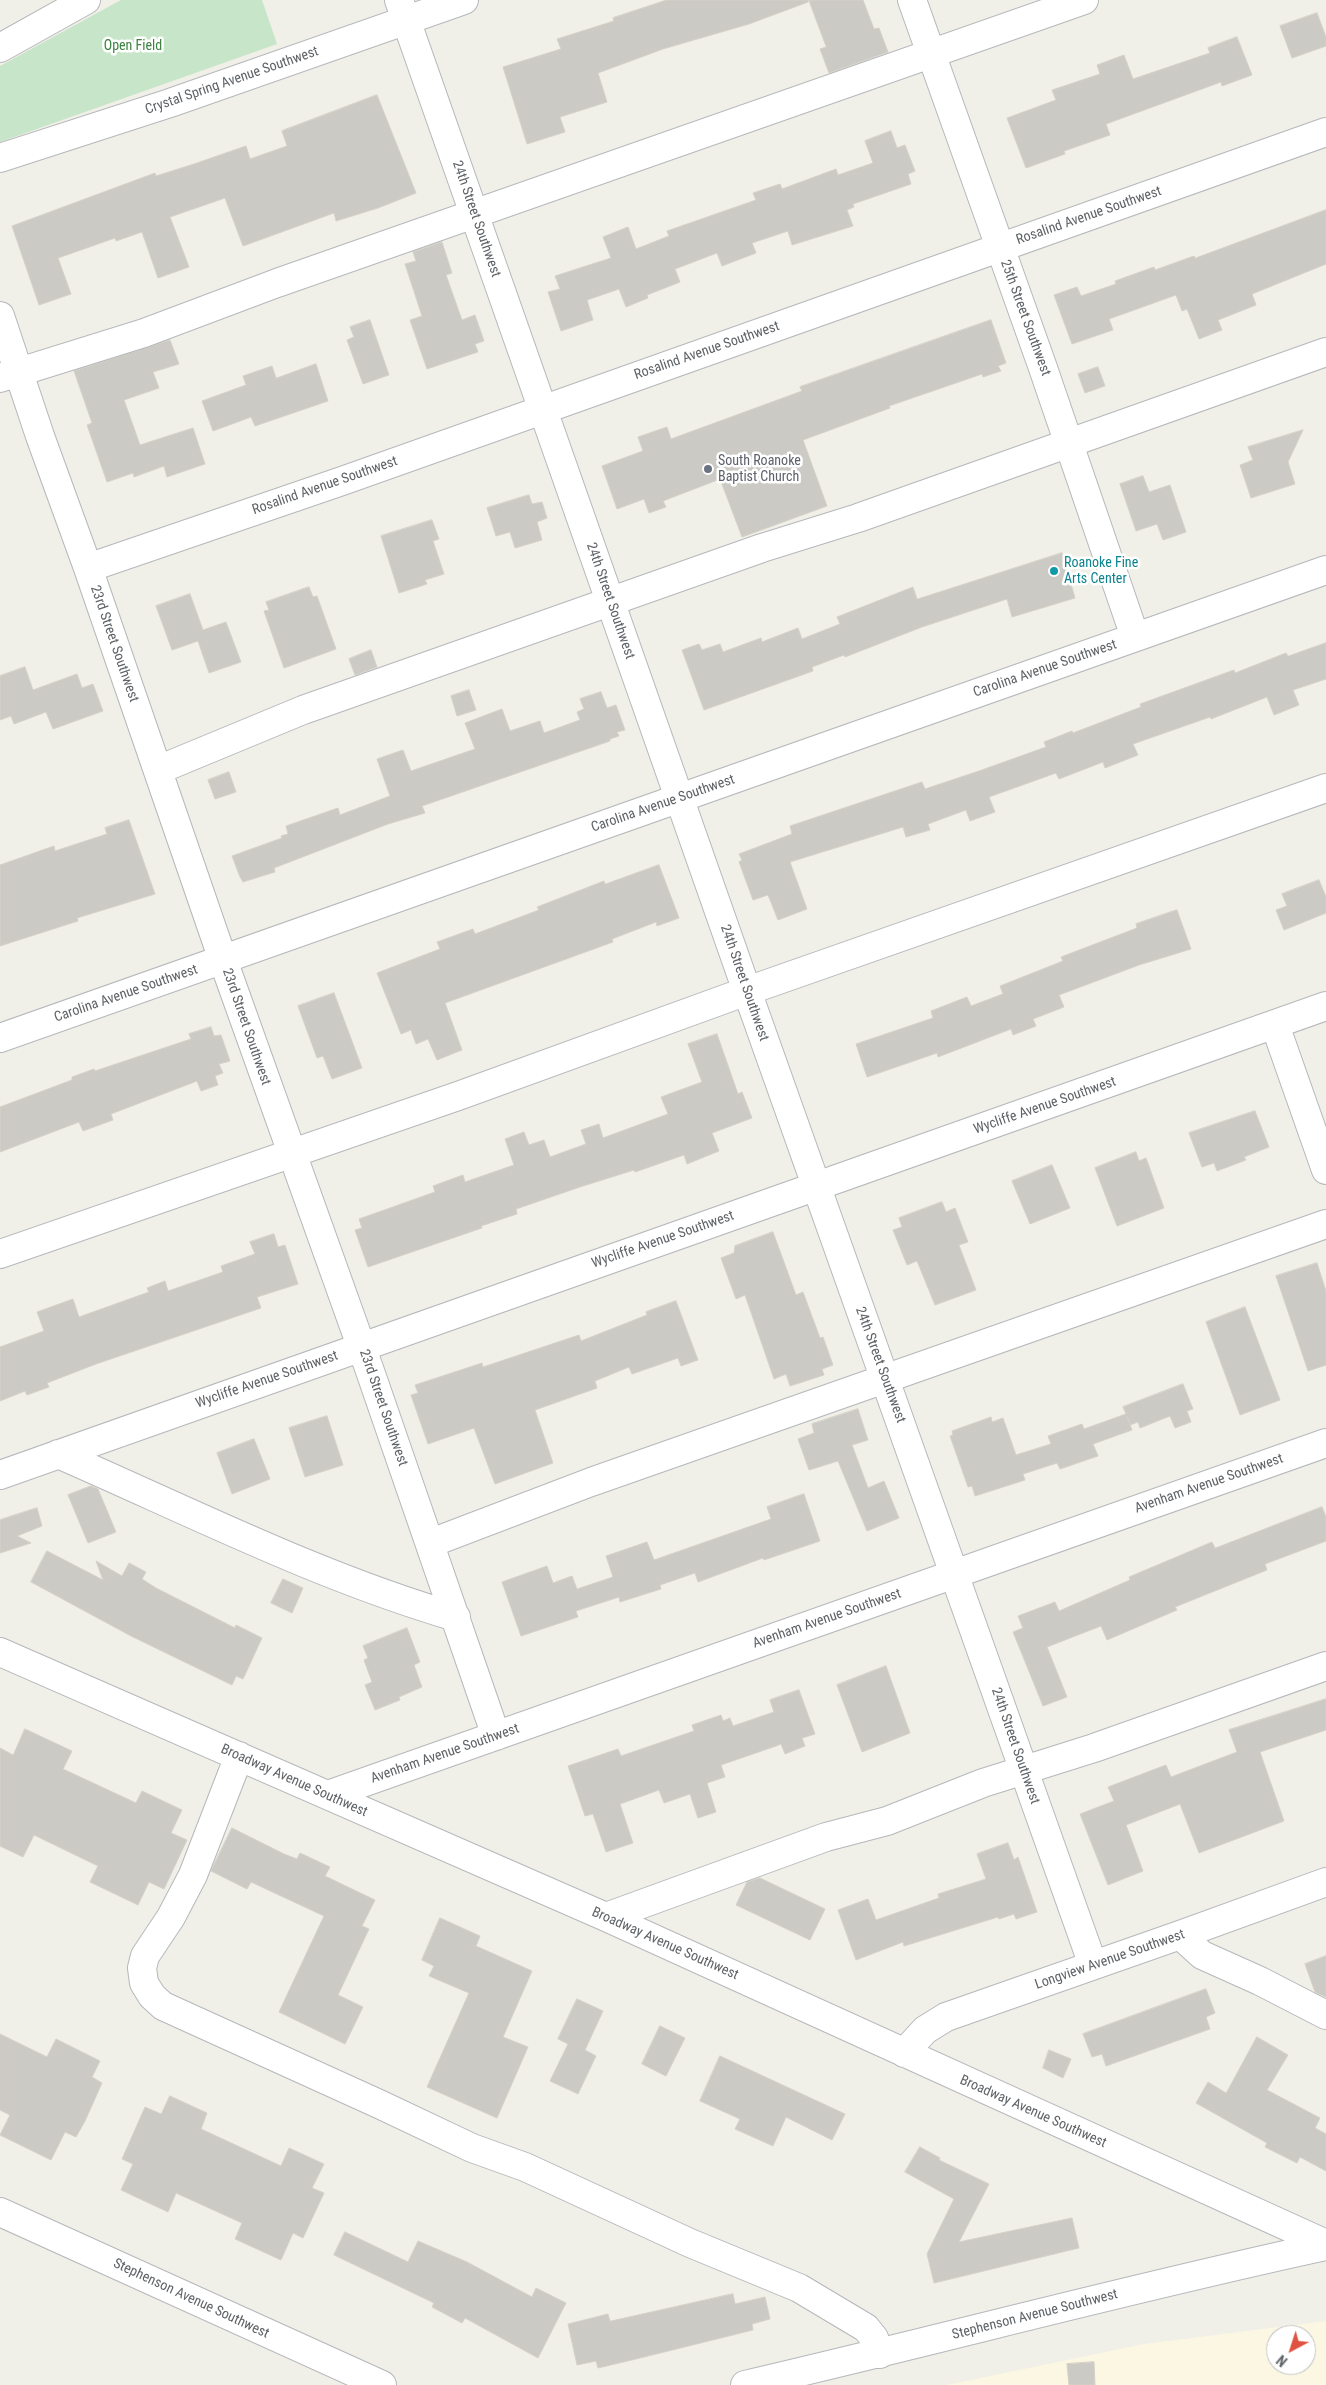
<!DOCTYPE html>
<html>
<head>
<meta charset="utf-8">
<style>
	body { margin:0 }
	#map { position:relative; width:1326px; height:2385px; overflow:hidden; background:#f0efe8; font-family:"Roboto Condensed",sans-serif }
	canvas { display:block }
	.north { position:absolute; left:1266px; top:2325px; width:50px; height:50px; box-sizing:border-box; background:#fff; border:1px solid #bfc1c2; border-radius:50%; rotate:220deg; font-size:14px; font-weight:700; line-height:20px; text-align:center; color:#5f6367 }
	.north::after { content:''; display:block; margin:auto; width:18px; height:22px; background:#de5341; clip-path:polygon(50% 0,100% 100%,50% 72%,0 100%) }
</style>
</head>
<body>
<div id="map">
<canvas width="1326" height="2385"></canvas>
<div class="north">N</div>
</div>
<script>
const c = document.querySelector('canvas').getContext('2d');
c.lineJoin = 'round';
function paint(path, color) { c.fillStyle = color; c.fill(path, 'evenodd'); }
function strokePath(path, color, width, dash) { c.strokeStyle = color; c.lineWidth = width; c.lineCap = dash ? 'butt' : 'round'; c.setLineDash(dash || []); c.stroke(path); }
function drawText(font, color, halo, rows, align = 'center') {
  c.font = font + ' "Roboto Condensed",sans-serif'; c.lineWidth = 5; c.setLineDash([]); c.textBaseline = 'middle'; c.strokeStyle = halo; c.fillStyle = color; for (const [text, x, y, turn = 0] of rows) {
    c.save(); c.translate(x, y); c.rotate((+turn || 0) * Math.PI / 180); c.textAlign = isNaN(turn) ? turn : align; if (halo) c.strokeText(text, 0, 0); c.fillText(text, 0, 0); c.restore();
  }
}
paint(new Path2D(`
	M 1326,2321 L 1326,2385 L 947,2385 L 1144,2344 ZM 1276,2335 L 1306,2335 L 1306,2365 L 1276,2365 Z`), '#fcf7e2');
paint(new Path2D(`
	M 121,0 L 262,0 L 277,44 L 0,142 L 0,66 Z`), '#c7e5c8');
const building = new Path2D(`
	M 667,0 L 808,0 L 808,2 L 749,24 L 663,49 L 598,73 L 607,102 L 560,117 L 565,132 L 527,144 L 503,67 L 561,49 L 557,39 L 614,21 L 613,18 Z
	M 809,0 L 863,0 L 874,29 L 879,28 L 888,52 L 829,73 L 820,49 L 826,47 Z
	M 1317,13 L 1326,37 L 1326,46 L 1292,58 L 1280,26 Z
	M 1237,37 L 1252,75 L 1222,86 L 1221,82 L 1106,124 L 1110,135 L 1064,151 L 1065,154 L 1026,168 L 1007,118 L 1056,100 L 1052,90 L 1100,74 L 1097,65 L 1124,55 L 1133,79 L 1210,53 L 1208,48 Z
	M 377,95 L 416,193 L 378,208 L 336,221 L 334,213 L 243,246 L 225,198 L 170,217 L 189,267 L 158,278 L 142,232 L 116,241 L 115,238 L 58,258 L 71,294 L 39,305 L 12,226 L 155,173 L 156,176 L 194,164 L 246,146 L 250,159 L 287,146 L 282,131 Z
	M 891,131 L 897,148 L 905,145 L 915,171 L 908,174 L 911,184 L 853,204 L 854,207 L 847,210 L 853,226 L 792,245 L 788,231 L 752,243 L 756,253 L 722,266 L 717,253 L 675,269 L 680,282 L 647,295 L 648,298 L 626,307 L 619,289 L 587,300 L 593,320 L 561,331 L 548,292 L 560,289 L 555,276 L 611,258 L 603,237 L 628,227 L 636,249 L 669,236 L 667,231 L 756,200 L 753,193 L 780,184 L 782,189 L 836,169 L 838,175 L 873,163 L 865,141 Z
	M 1326,210 L 1326,264 L 1252,294 L 1256,305 L 1218,320 L 1222,330 L 1199,339 L 1187,309 L 1182,311 L 1176,295 L 1109,319 L 1113,330 L 1072,344 L 1054,295 L 1077,287 L 1081,296 L 1116,284 L 1115,281 L 1154,267 L 1155,270 L 1194,256 L 1195,258 Z
	M 442,242 L 452,273 L 446,275 L 462,320 L 475,315 L 484,341 L 475,344 L 478,352 L 427,369 L 410,320 L 422,316 L 405,264 L 416,261 L 413,252 Z
	M 370,320 L 389,375 L 363,384 L 347,340 L 354,337 L 350,327 Z
	M 991,320 L 1006,363 L 998,366 L 1001,371 L 983,377 L 982,374 L 889,406 L 890,408 L 803,440 L 827,506 L 742,537 L 720,479 L 663,501 L 666,507 L 649,513 L 644,499 L 617,509 L 602,466 L 643,451 L 638,437 L 667,427 L 671,439 L 802,391 L 800,387 Z
	M 170,340 L 179,364 L 153,372 L 159,388 L 124,400 L 140,445 L 193,428 L 205,464 L 167,477 L 164,466 L 134,477 L 133,473 L 107,482 L 87,425 L 92,423 L 74,371 Z
	M 316,364 L 328,401 L 255,426 L 251,417 L 213,431 L 202,401 L 246,385 L 243,376 L 272,366 L 276,378 Z
	M 1098,367 L 1105,386 L 1085,393 L 1078,374 Z
	M 1303,430 L 1288,462 L 1295,484 L 1251,498 L 1240,465 L 1253,460 L 1248,447 Z
	M 1143,476 L 1149,492 L 1170,485 L 1186,532 L 1163,540 L 1157,524 L 1136,531 L 1120,484 Z
	M 529,495 L 532,504 L 542,502 L 547,518 L 537,522 L 542,540 L 515,548 L 510,532 L 496,536 L 487,508 Z
	M 432,520 L 439,539 L 433,541 L 444,574 L 425,580 L 427,584 L 399,593 L 381,536 Z
	M 1062,553 L 1075,598 L 1012,617 L 1007,599 L 922,627 L 845,657 L 844,655 L 812,667 L 813,671 L 704,710 L 682,650 L 699,644 L 702,650 L 720,644 L 723,652 L 761,638 L 762,642 L 798,628 L 802,639 L 840,624 L 837,617 L 913,587 L 917,599 Z
	M 309,587 L 313,597 L 317,596 L 336,649 L 284,668 L 264,611 L 269,610 L 266,602 Z
	M 190,594 L 203,630 L 226,622 L 241,662 L 209,673 L 198,641 L 172,650 L 156,606 Z
	M 1326,643 L 1326,679 L 1293,690 L 1299,705 L 1274,715 L 1267,697 L 1211,719 L 1210,717 L 1133,744 L 1138,755 L 1105,768 L 1103,762 L 1059,779 L 1056,773 L 989,797 L 995,812 L 970,821 L 966,810 L 928,824 L 930,830 L 906,837 L 903,827 L 790,862 L 807,909 L 778,920 L 768,895 L 753,900 L 739,862 L 742,860 L 739,854 L 792,834 L 790,826 L 922,782 L 925,789 L 979,771 L 1046,747 L 1044,742 L 1072,731 L 1073,733 L 1141,707 L 1140,704 L 1234,670 L 1235,673 L 1286,653 L 1288,656 Z
	M 371,650 L 377,667 L 355,675 L 349,659 Z
	M 25,667 L 33,690 L 77,674 L 82,688 L 93,684 L 103,711 L 53,729 L 46,712 L 14,724 L 11,716 L 0,720 L 0,676 Z
	M 469,690 L 476,710 L 457,716 L 451,696 Z
	M 601,692 L 607,708 L 616,705 L 625,730 L 617,732 L 619,736 L 610,739 L 610,741 L 422,806 L 425,813 L 388,824 L 274,868 L 275,872 L 243,882 L 240,877 L 232,856 L 282,838 L 281,836 L 288,834 L 286,826 L 338,808 L 340,815 L 390,796 L 377,759 L 403,750 L 411,771 L 475,749 L 465,723 L 502,709 L 510,731 L 540,721 L 544,733 L 580,720 L 577,712 L 584,709 L 580,699 Z
	M 229,772 L 236,792 L 215,799 L 208,780 Z
	M 129,820 L 155,894 L 77,918 L 78,921 L 0,946 L 0,865 L 54,846 L 55,851 L 107,834 L 105,828 Z
	M 659,865 L 679,918 L 657,926 L 656,922 L 612,939 L 613,942 L 445,1003 L 462,1050 L 437,1060 L 428,1039 L 416,1044 L 411,1030 L 401,1034 L 377,973 L 440,949 L 437,942 L 473,929 L 475,934 L 539,910 L 537,907 L 604,881 L 605,884 Z
	M 1319,880 L 1326,897 L 1326,913 L 1284,930 L 1276,910 L 1287,906 L 1282,894 Z
	M 1177,910 L 1191,949 L 1139,965 L 1059,995 L 1064,1007 L 1033,1019 L 1036,1026 L 1013,1035 L 1011,1029 L 938,1057 L 937,1053 L 867,1077 L 856,1044 L 933,1018 L 931,1011 L 967,997 L 971,1006 L 1003,994 L 1000,986 L 1063,961 L 1061,957 L 1137,928 L 1136,924 Z
	M 334,993 L 362,1068 L 332,1079 L 323,1056 L 317,1058 L 298,1006 Z
	M 211,1027 L 214,1036 L 221,1035 L 230,1061 L 219,1064 L 223,1073 L 215,1076 L 218,1085 L 201,1091 L 197,1081 L 111,1114 L 113,1120 L 83,1131 L 79,1122 L 0,1152 L 0,1107 L 72,1080 L 72,1077 L 94,1069 L 95,1071 L 191,1039 L 189,1034 Z
	M 717,1034 L 738,1094 L 742,1092 L 752,1118 L 712,1133 L 719,1151 L 687,1164 L 684,1155 L 635,1172 L 634,1170 L 583,1186 L 516,1209 L 517,1214 L 481,1226 L 482,1228 L 368,1267 L 355,1230 L 362,1228 L 359,1219 L 435,1192 L 433,1186 L 463,1175 L 465,1182 L 514,1165 L 505,1139 L 524,1132 L 529,1145 L 544,1140 L 550,1157 L 586,1144 L 581,1130 L 599,1124 L 603,1138 L 668,1114 L 661,1097 L 702,1082 L 688,1044 Z
	M 1255,1111 L 1269,1147 L 1244,1157 L 1246,1160 L 1217,1171 L 1214,1163 L 1202,1167 L 1189,1133 Z
	M 1136,1152 L 1139,1161 L 1146,1158 L 1164,1208 L 1117,1226 L 1095,1168 Z
	M 1052,1165 L 1070,1208 L 1030,1224 L 1012,1181 Z
	M 942,1202 L 946,1212 L 955,1208 L 968,1242 L 959,1245 L 976,1290 L 935,1305 L 917,1261 L 907,1265 L 893,1230 L 902,1227 L 899,1218 Z
	M 773,1232 L 796,1295 L 803,1292 L 820,1338 L 823,1337 L 833,1365 L 822,1369 L 824,1375 L 790,1386 L 786,1374 L 774,1379 L 745,1295 L 736,1299 L 721,1258 L 734,1253 L 735,1246 Z
	M 274,1234 L 278,1247 L 285,1245 L 298,1284 L 257,1297 L 261,1308 L 96,1364 L 47,1383 L 49,1387 L 27,1395 L 25,1391 L 0,1401 L 0,1347 L 44,1331 L 37,1312 L 73,1299 L 79,1317 L 149,1292 L 147,1288 L 165,1281 L 168,1291 L 223,1272 L 221,1266 L 255,1254 L 250,1242 Z
	M 1317,1263 L 1326,1291 L 1326,1365 L 1308,1371 L 1276,1276 Z
	M 676,1301 L 698,1360 L 681,1366 L 678,1358 L 632,1374 L 629,1367 L 595,1381 L 597,1388 L 535,1410 L 553,1463 L 495,1484 L 474,1428 L 428,1444 L 411,1395 L 418,1393 L 415,1385 L 482,1363 L 483,1367 L 579,1335 L 581,1341 L 647,1315 L 646,1312 Z
	M 1245,1307 L 1280,1400 L 1240,1415 L 1206,1322 Z
	M 1183,1384 L 1193,1409 L 1187,1411 L 1191,1422 L 1175,1428 L 1170,1416 L 1140,1428 L 1138,1422 L 1130,1425 L 1127,1416 L 1132,1430 L 1093,1444 L 1098,1456 L 1060,1469 L 1057,1463 L 1023,1474 L 1025,1480 L 975,1496 L 972,1486 L 968,1487 L 950,1436 L 953,1435 L 952,1431 L 991,1417 L 992,1422 L 1003,1418 L 1016,1455 L 1051,1444 L 1048,1436 L 1082,1424 L 1084,1429 L 1126,1414 L 1123,1407 Z
	M 858,1409 L 868,1440 L 852,1445 L 868,1488 L 884,1481 L 899,1518 L 867,1531 L 838,1461 L 809,1470 L 798,1439 L 814,1433 L 812,1424 Z
	M 327,1416 L 343,1465 L 305,1477 L 289,1428 Z
	M 254,1439 L 270,1479 L 232,1494 L 217,1453 Z
	M 91,1486 L 98,1489 L 116,1532 L 88,1543 L 68,1495 Z
	M 804,1494 L 820,1541 L 764,1560 L 763,1558 L 698,1582 L 695,1573 L 660,1585 L 661,1589 L 620,1602 L 619,1597 L 576,1611 L 578,1617 L 521,1636 L 502,1582 L 547,1566 L 553,1583 L 572,1576 L 577,1589 L 613,1577 L 606,1556 L 647,1542 L 654,1560 L 771,1519 L 767,1507 Z
	M 1322,1507 L 1326,1517 L 1326,1541 L 1265,1564 L 1267,1570 L 1175,1607 L 1177,1610 L 1107,1640 L 1101,1626 L 1047,1647 L 1067,1697 L 1043,1706 L 1013,1632 L 1023,1628 L 1018,1616 L 1055,1602 L 1059,1611 L 1130,1580 L 1129,1577 L 1212,1542 L 1215,1548 Z
	M 37,1508 L 42,1526 L 17,1536 L 31,1543 L 0,1553 L 0,1520 Z
	M 47,1551 L 103,1580 L 96,1561 L 122,1576 L 129,1563 L 146,1572 L 142,1579 L 156,1588 L 235,1628 L 236,1625 L 262,1638 L 243,1679 L 236,1676 L 232,1685 L 131,1636 L 31,1582 Z
	M 283,1579 L 303,1588 L 292,1613 L 271,1603 Z
	M 407,1628 L 420,1662 L 414,1665 L 422,1687 L 399,1697 L 400,1700 L 375,1710 L 365,1685 L 372,1682 L 364,1660 L 368,1658 L 363,1646 Z
	M 886,1666 L 910,1733 L 862,1752 L 837,1685 Z
	M 799,1690 L 815,1734 L 802,1738 L 805,1746 L 785,1754 L 781,1744 L 776,1746 L 721,1765 L 725,1777 L 707,1783 L 716,1812 L 698,1818 L 690,1794 L 664,1803 L 659,1790 L 620,1804 L 633,1843 L 606,1852 L 593,1814 L 585,1816 L 568,1766 L 618,1749 L 621,1756 L 694,1731 L 692,1725 L 721,1715 L 723,1721 L 730,1718 L 733,1726 L 774,1712 L 770,1700 Z
	M 1326,1699 L 1326,1730 L 1260,1752 L 1284,1821 L 1199,1853 L 1180,1804 L 1126,1825 L 1143,1871 L 1108,1885 L 1080,1814 L 1114,1801 L 1108,1787 L 1166,1765 L 1171,1777 L 1237,1752 L 1229,1730 Z
	M 25,1729 L 72,1751 L 63,1769 L 136,1803 L 142,1791 L 182,1810 L 171,1833 L 187,1840 L 164,1889 L 149,1882 L 138,1905 L 90,1882 L 98,1866 L 34,1835 L 23,1857 L 0,1846 L 0,1748 L 13,1755 Z
	M 232,1828 L 284,1854 L 297,1859 L 300,1853 L 330,1867 L 325,1876 L 375,1900 L 362,1926 L 369,1929 L 338,1995 L 363,2007 L 345,2044 L 279,2012 L 324,1916 L 251,1882 L 247,1889 L 211,1871 Z
	M 1008,1843 L 1014,1860 L 1018,1857 L 1037,1912 L 1016,1919 L 1014,1914 L 999,1919 L 998,1917 L 904,1946 L 903,1942 L 856,1960 L 838,1910 L 868,1899 L 876,1920 L 939,1898 L 938,1894 L 986,1879 L 977,1854 Z
	M 760,1878 L 825,1909 L 810,1940 L 736,1905 L 747,1882 Z
	M 440,1918 L 480,1936 L 476,1946 L 532,1971 L 503,2037 L 528,2047 L 497,2118 L 427,2087 L 469,1993 L 429,1976 L 434,1966 L 422,1960 Z
	M 1326,1956 L 1326,1997 L 1315,1992 L 1305,1964 Z
	M 1206,1989 L 1215,2013 L 1206,2017 L 1210,2029 L 1106,2066 L 1102,2054 L 1092,2057 L 1083,2034 Z
	M 577,1999 L 603,2011 L 585,2050 L 596,2056 L 578,2094 L 550,2081 L 568,2044 L 558,2039 Z
	M 660,2026 L 685,2038 L 666,2076 L 642,2064 Z
	M 0,2034 L 47,2057 L 56,2039 L 100,2061 L 92,2077 L 102,2083 L 85,2121 L 76,2137 L 65,2132 L 51,2160 L 0,2135 L 10,2115 L 0,2110 Z
	M 1257,2037 L 1288,2055 L 1267,2090 L 1320,2118 L 1315,2128 L 1326,2134 L 1326,2171 L 1300,2157 L 1297,2163 L 1265,2147 L 1267,2143 L 1196,2103 L 1208,2082 L 1226,2093 Z
	M 1049,2050 L 1071,2059 L 1063,2078 L 1043,2068 Z
	M 720,2056 L 845,2114 L 832,2140 L 786,2117 L 773,2146 L 735,2129 L 740,2119 L 700,2101 Z
	M 170,2096 L 207,2113 L 201,2129 L 281,2166 L 289,2148 L 324,2164 L 312,2188 L 324,2193 L 303,2238 L 293,2233 L 281,2260 L 235,2239 L 242,2223 L 176,2193 L 168,2212 L 121,2190 L 133,2164 L 122,2159 L 145,2107 L 161,2114 Z
	M 920,2147 L 940,2158 L 939,2160 L 989,2184 L 959,2242 L 1072,2218 L 1079,2248 L 934,2283 L 927,2254 L 954,2199 L 905,2172 Z
	M 345,2232 L 408,2262 L 418,2241 L 467,2262 L 532,2297 L 536,2288 L 566,2303 L 538,2358 L 465,2318 L 462,2323 L 432,2307 L 434,2303 L 334,2255 Z
	M 733,2294 L 735,2304 L 765,2297 L 770,2319 L 752,2324 L 753,2330 L 636,2359 L 598,2368 L 596,2361 L 577,2365 L 568,2324 L 608,2314 L 610,2321 Z
	M 1094,2362 L 1095,2385 L 1069,2385 L 1067,2364 Z`);
paint(building, '#cccac5');
strokePath(building, '#d5d1c7', 1);
const minor = new Path2D(`
	M 399,0 L 747,991 L 1093,1965
	M 912,0 L 1043,368 L 1135,637
	M 0,48 L 86,0
	M 0,158 L 170,103 L 464,0
	M 0,316 L 40,436 L 88,568 L 223,960 L 370,1371 L 496,1736
	M 0,378 L 144,333 L 277,283 L 1084,0
	M 88,568 L 342,481 L 1326,132
	M 158,770 L 303,710 L 762,548 L 858,518 L 1326,352
	M 1275,1025 L 1326,1170
	M 0,1038 L 1326,570
	M 0,1254 L 458,1096 L 747,991 L 1326,788
	M 58,1454 C 189,1511 319,1577 456,1617
	M 0,1475 L 1326,1006
	M 431,1543 L 591,1482 L 1326,1224
	M 0,1652 L 606,1917 L 1326,2244
	M 239,1756 L 193,1875 L 171,1917 L 145,1956 L 142,1968 L 144,1983 L 152,1996 L 163,2006 L 379,2104 L 472,2148 L 525,2167 L 690,2243 L 799,2288 L 866,2328 L 874,2338 L 880,2354
	M 328,1795 L 1326,1443
	M 606,1917 L 826,1837 L 887,1821 L 983,1783 L 1094,1748 L 1326,1666
	M 1180,1935 L 1202,1955 L 1260,1981 L 1326,2015
	M 904,2053 L 925,2030 L 946,2017 L 1180,1935 L 1326,1882
	M 0,2212 L 382,2385
	M 745,2385 C 939,2340 1131,2288 1326,2246`);
strokePath(minor, '#b5b8bb', 30);
strokePath(minor, '#fff', 28);
for (const [x, y, r, color] of [
	[708,469,5,"#6b7280"],
	[1054,571,5,"#0f9aa8"]
]) { const dot = new Path2D(); dot.arc(x, y, r, 0, 2 * Math.PI); c.fillStyle = color; c.fill(dot); strokePath(dot, '#fff', 2); }
drawText('14px', '#3c8241', '#fff', [
	["Open Field",133,46]
]);
drawText('14px', '#5f6367', '#fff', [
	["Crystal Spring Avenue Southwest",232,81,-19],
	["Rosalind Avenue Southwest",1089,216,-19],
	["24th Street Southwest",476,219,71],
	["25th Street Southwest",1025,318,70],
	["Rosalind Avenue Southwest",707,351,-19],
	["Rosalind Avenue Southwest",325,486,-19],
	["24th Street Southwest",610,601,71],
	["23rd Street Southwest",114,644,71],
	["Carolina Avenue Southwest",1045,669,-19],
	["Carolina Avenue Southwest",663,804,-19],
	["24th Street Southwest",744,983,71],
	["Carolina Avenue Southwest",126,994,-19],
	["23rd Street Southwest",246,1027,71],
	["Wycliffe Avenue Southwest",1045,1106,-19],
	["Wycliffe Avenue Southwest",663,1240,-19],
	["24th Street Southwest",880,1365,70],
	["Wycliffe Avenue Southwest",267,1380,-19],
	["23rd Street Southwest",383,1408,71],
	["Avenham Avenue Southwest",1209,1484,-19],
	["Avenham Avenue Southwest",827,1619,-19],
	["24th Street Southwest",1015,1746,71],
	["Avenham Avenue Southwest",445,1754,-19],
	["Broadway Avenue Southwest",294,1781,24],
	["Broadway Avenue Southwest",665,1944,24],
	["Longview Avenue Southwest",1110,1960,-19],
	["Broadway Avenue Southwest",1033,2112,24],
	["Stephenson Avenue Southwest",191,2299,25],
	["Stephenson Avenue Southwest",1035,2315,-14]
]);
drawText('14px', '#5b616d', '#fff', [
	["South Roanoke",718,461],
	["Baptist Church",718,477]
], 'left');
drawText('14px', '#0d838f', '#fff', [
	["Roanoke Fine",1064,563],
	["Arts Center",1064,579]
], 'left');
</script>
</body>
</html>
